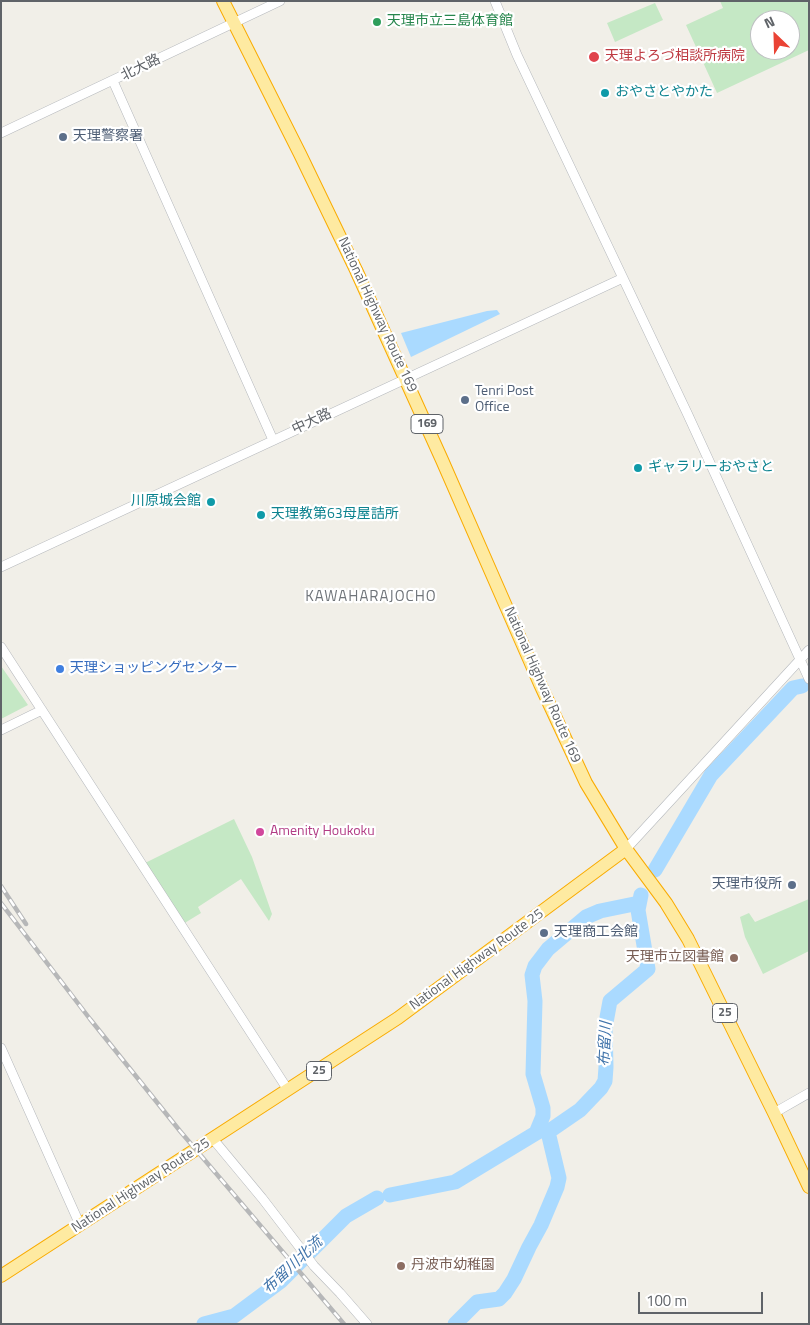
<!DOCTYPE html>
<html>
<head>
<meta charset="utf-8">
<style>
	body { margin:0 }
	#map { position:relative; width:810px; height:1325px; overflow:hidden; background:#f1efe8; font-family:"Titillium Web",sans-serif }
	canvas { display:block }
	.frame { position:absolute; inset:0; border:2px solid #5f6368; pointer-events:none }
	.north { position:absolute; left:750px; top:10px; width:50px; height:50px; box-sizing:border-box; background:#fff; border:1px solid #bfc1c3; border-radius:50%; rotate:336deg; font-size:14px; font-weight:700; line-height:20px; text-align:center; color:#5f6368 }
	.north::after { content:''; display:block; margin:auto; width:18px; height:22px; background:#ea4335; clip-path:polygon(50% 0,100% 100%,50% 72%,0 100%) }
	.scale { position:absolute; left:638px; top:1292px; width:125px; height:22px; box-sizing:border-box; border:2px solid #5f6368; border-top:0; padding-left:6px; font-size:15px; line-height:18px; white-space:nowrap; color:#5f6368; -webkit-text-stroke:4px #fff; paint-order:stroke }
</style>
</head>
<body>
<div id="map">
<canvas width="810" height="1325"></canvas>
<div class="frame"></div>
<div class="north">N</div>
<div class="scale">100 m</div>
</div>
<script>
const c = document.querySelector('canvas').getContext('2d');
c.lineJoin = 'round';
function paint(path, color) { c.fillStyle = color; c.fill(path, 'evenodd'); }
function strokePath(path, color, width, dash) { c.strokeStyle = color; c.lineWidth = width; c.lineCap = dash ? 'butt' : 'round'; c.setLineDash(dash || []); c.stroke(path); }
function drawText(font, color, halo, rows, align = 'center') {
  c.font = font + ' "Titillium Web","Noto Sans JP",sans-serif'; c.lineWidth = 4.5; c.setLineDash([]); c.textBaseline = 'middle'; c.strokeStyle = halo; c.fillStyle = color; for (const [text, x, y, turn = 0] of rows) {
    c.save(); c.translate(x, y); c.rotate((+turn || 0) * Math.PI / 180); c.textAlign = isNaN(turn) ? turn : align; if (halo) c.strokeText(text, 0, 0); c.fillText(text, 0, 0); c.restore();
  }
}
paint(new Path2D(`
	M 720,1 L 807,1 L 809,5 L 809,50 L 717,93 L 686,25 L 723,8 ZM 760,20 L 790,20 L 790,50 L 760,50 Z
	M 655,3 L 663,20 L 615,42 L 607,23 Z
	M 1,666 L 28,705 L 1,719 Z
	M 234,819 L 252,857 L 272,914 L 269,921 L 241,879 L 198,907 L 201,913 L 183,924 L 145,863 Z
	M 809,899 L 809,951 L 763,974 L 745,937 L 740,917 L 749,913 L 755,922 Z`), '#c5e8c5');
paint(new Path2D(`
	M 497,310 L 500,314 L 411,357 L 401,333 L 487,311 Z`), '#aadaff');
strokePath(new Path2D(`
	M 655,870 L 711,775 L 793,688 L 802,686
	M 548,1132 L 580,1110 L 601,1088 L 605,1081 L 606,1067 L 605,1028 L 610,1001 L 648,969 L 638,910 L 641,895
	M 536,1133 L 543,1116 L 543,1108 L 533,1074 L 535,1001 L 532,975 L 535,966 L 548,949 L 586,917 L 600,911 L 639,903
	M 390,1195 L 455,1182 L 541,1130
	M 204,1324 L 234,1316 L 281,1281 L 346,1216 L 377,1198
	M 455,1324 L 477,1302 L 499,1299 L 505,1293 L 514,1279 L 529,1247 L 541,1225 L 557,1187 L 559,1178 L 548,1132`), '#aadaff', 15);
const tertiary = new Path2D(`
	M 495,1 L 517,55 L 688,415 L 809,679
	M 113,81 L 273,440
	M 1,133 L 280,1
	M 1,567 L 623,278
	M 1,647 L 288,1090
	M 1,730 L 42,710
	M 626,849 L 809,650
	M 1,1048 L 80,1225
	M 774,1113 L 809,1093
	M 213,1139 L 262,1198 L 314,1266 L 340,1293 L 367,1324`);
const trunk = new Path2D(`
	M 223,1 L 300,154 L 356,270 L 442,460 L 540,684 L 586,783 L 626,849 L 666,903 L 688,939 L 774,1113 L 809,1187
	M 1,1276 L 398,1018 L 626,849`);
strokePath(tertiary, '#b5b8bc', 10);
strokePath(trunk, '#f9ab00', 14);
strokePath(tertiary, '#fff', 9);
strokePath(trunk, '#feeaa1', 12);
const rail = new Path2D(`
	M 1,886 L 26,924
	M 1,903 L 90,1019 L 180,1131 L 344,1324`);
strokePath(rail, '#b6b7b8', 4.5);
strokePath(rail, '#fff', 2.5, [8]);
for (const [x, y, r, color] of [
	[377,22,5,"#2e9e5b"],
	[594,57,6,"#e0444e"],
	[605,93,5,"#0f9aa8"],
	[63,137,5,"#5c6f8a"],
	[465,400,5,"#5c6f8a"],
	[638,468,5,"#0f9aa8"],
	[211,502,5,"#0f9aa8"],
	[261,515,5,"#0f9aa8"],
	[60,669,5,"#3f7fe0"],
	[260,832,5,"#d1479c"],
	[792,885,5,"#5c6f8a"],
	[544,933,5,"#5c6f8a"],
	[734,958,5,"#8d6e63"],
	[401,1266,5,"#8d6e63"]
]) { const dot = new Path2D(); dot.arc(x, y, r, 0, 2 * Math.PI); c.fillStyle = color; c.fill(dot); strokePath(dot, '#fff', 2); }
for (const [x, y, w] of [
	[427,424,32],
	[725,1013,25],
	[319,1071,25]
]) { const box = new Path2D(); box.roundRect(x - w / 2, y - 9.5, w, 19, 4); c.fillStyle = '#fff'; c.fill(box); strokePath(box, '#5f6368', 1); }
drawText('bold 12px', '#5f6368', null, [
	["169",427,424],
	["25",725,1013],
	["25",319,1071]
]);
drawText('14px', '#27864d', '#fff', [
	["天理市立三島体育館",387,22]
], 'left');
drawText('14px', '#be3a42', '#fff', [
	["天理よろづ相談所病院",605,57]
], 'left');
drawText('14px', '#5f6368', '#fff', [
	["北大路",141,68,-26],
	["National Highway Route 169",377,315,65],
	["中大路",312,422,-25],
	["National Highway Route 169",542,685,66],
	["National Highway Route 25",477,960,-36],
	["National Highway Route 25",141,1186,-33]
]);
drawText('14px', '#0d838f', '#fff', [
	["おやさとやかた",615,93],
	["ギャラリーおやさと",648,468],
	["川原城会館",201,502,"right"],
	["天理教第63母屋詰所",271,515]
], 'left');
drawText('14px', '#4e5e75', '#fff', [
	["天理警察署",73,137],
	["Tenri Post",475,392],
	["Office",475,408],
	["天理市役所",782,885,"right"],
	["天理商工会館",554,933]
], 'left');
drawText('14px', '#366cbe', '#fff', [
	["天理ショッピングセンター",70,669]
], 'left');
drawText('14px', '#b23c85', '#fff', [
	["Amenity Houkoku",270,832]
], 'left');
drawText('14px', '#785e54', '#fff', [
	["天理市立図書館",724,958],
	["丹波市幼稚園",411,1266,"left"]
], 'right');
c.letterSpacing = '1px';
drawText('15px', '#70757a', '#fff', [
	["KAWAHARAJOCHO",371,597]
]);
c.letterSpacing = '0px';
drawText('italic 15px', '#4174aa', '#fff', [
	["布留川",606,1044,-87],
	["布留川北流",293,1266,-43]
]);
</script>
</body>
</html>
